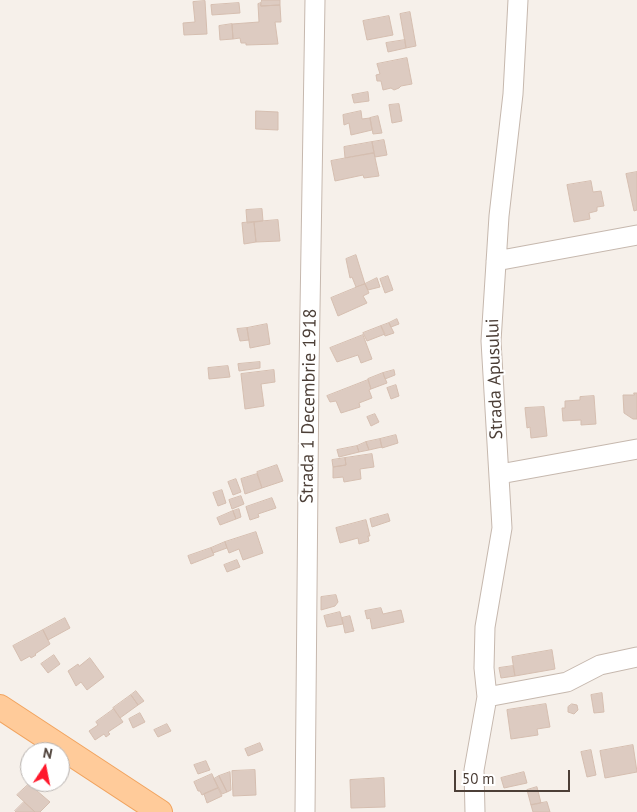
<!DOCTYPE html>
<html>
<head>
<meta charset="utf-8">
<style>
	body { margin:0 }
	#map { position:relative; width:637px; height:812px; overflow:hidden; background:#f6f0ea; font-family:"PT Sans",sans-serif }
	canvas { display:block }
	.north { position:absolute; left:20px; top:742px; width:50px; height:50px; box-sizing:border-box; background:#fff; border:1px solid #b7b2af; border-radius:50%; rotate:11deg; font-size:14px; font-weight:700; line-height:20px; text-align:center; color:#4c3f37 }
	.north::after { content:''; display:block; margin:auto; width:18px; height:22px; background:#ff182b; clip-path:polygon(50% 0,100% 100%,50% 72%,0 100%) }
	.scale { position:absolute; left:454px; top:770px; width:116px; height:22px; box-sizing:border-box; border:2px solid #4c3f37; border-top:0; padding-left:6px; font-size:15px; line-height:18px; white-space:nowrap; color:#4c3f37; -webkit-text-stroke:4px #fff; paint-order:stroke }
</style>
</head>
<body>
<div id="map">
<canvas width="637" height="812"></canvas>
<div class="north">N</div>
<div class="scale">50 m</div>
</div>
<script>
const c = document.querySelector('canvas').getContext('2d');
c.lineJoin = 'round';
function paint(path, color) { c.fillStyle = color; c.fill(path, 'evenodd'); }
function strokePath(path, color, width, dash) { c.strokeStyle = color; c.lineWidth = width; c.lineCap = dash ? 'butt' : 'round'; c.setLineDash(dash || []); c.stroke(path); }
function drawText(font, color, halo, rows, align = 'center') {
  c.font = font + ' "PT Sans",sans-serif'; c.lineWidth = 4; c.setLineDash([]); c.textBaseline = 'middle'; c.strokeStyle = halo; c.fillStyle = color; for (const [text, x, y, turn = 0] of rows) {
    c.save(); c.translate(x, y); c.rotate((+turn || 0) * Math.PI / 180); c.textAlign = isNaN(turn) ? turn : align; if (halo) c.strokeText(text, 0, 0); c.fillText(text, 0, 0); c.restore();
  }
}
const building = new Path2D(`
	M 262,0 L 280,0 L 280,5 L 261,6 Z
	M 205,1 L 207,34 L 184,35 L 183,23 L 195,22 L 193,2 Z
	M 239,3 L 240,13 L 212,15 L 211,5 Z
	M 261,3 L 261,6 L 280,5 L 281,22 L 275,22 L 278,44 L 246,45 L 246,43 L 241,43 L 240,38 L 233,39 L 232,24 L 259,22 L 258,4 Z
	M 410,12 L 416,46 L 406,48 L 400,14 Z
	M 389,16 L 393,35 L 367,40 L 363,21 Z
	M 232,24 L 233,39 L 220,40 L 219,26 Z
	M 405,40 L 406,48 L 388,52 L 386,43 Z
	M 407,58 L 412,84 L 401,86 L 399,88 L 394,90 L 391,88 L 383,90 L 381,81 L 377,81 L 376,75 L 380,74 L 377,64 Z
	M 368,92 L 369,101 L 354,103 L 352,95 Z
	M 399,104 L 402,121 L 392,123 L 389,105 Z
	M 256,111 L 278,112 L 278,130 L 256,129 Z
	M 361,111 L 362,119 L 370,118 L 372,130 L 351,135 L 349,123 L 344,125 L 343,115 Z
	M 378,116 L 382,133 L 373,134 L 370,118 Z
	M 384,140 L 387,155 L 375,157 L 372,142 Z
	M 372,142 L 374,153 L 345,158 L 344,147 Z
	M 374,153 L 379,176 L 364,178 L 363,175 L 335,181 L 331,161 Z
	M 637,172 L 637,210 L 634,211 L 626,174 Z
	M 591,181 L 593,192 L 601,191 L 604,206 L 597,207 L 597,211 L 589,213 L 590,219 L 574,222 L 567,185 Z
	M 262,209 L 263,221 L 247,223 L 246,210 Z
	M 278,220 L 280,241 L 256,242 L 254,222 Z
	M 254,222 L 256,242 L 244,244 L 242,223 Z
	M 356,255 L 365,284 L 356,287 L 352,277 L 350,278 L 346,259 Z
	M 388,276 L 393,290 L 385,293 L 380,279 Z
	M 377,278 L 380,287 L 368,290 L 365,284 Z
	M 365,284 L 369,293 L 363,296 L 367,303 L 338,316 L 331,298 Z
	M 397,319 L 399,324 L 391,327 L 389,323 Z
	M 389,323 L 394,333 L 385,336 L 381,326 Z
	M 267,324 L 270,344 L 250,348 L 247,328 Z
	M 381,326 L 385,334 L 367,341 L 363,333 Z
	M 247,328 L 249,340 L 240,341 L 237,329 Z
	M 363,335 L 372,359 L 361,363 L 358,355 L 337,362 L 330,348 Z
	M 260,362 L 260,368 L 239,371 L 238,364 Z
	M 228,366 L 230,377 L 209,379 L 208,368 Z
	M 274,370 L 275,382 L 261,384 L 264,406 L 245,409 L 241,374 Z
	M 394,370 L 395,375 L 385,379 L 383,373 Z
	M 383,373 L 387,383 L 371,389 L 368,379 Z
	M 368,380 L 371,389 L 369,390 L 372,398 L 359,403 L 360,407 L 341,413 L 336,401 L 330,402 L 327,396 Z
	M 396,385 L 399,396 L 391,399 L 387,388 Z
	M 634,393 L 637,393 L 637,419 L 633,419 L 624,413 L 623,395 L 634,395 Z
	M 594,396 L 596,424 L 581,425 L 581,420 L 563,421 L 562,408 L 565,408 L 565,401 L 580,400 L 580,397 Z
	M 544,407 L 547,436 L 531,438 L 530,427 L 527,428 L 525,408 Z
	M 375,414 L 379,422 L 371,426 L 367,417 Z
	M 396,435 L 398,443 L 382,448 L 380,439 Z
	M 380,439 L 382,447 L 369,450 L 366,442 Z
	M 366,442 L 369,450 L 359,452 L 357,446 Z
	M 357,446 L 359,452 L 339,457 L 337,450 Z
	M 372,454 L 374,467 L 360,469 L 361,479 L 344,482 L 343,477 L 333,478 L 333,467 L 346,465 L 345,458 Z
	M 345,458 L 346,465 L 333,467 L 332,460 Z
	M 277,465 L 283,481 L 262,488 L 257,472 Z
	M 257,474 L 262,488 L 245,494 L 241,479 Z
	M 236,479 L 241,492 L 233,495 L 228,482 Z
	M 222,490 L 226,503 L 218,506 L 213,493 Z
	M 241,496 L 244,504 L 232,509 L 229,500 Z
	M 272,498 L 276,508 L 258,514 L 259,517 L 250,520 L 246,507 Z
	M 239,509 L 241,517 L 236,519 L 233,511 Z
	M 233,511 L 236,519 L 220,525 L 217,518 Z
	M 388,514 L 390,521 L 372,527 L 370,519 Z
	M 366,520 L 370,536 L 368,536 L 369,541 L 359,544 L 358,538 L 340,543 L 336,528 Z
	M 256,532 L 263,553 L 243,560 L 239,549 L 229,553 L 225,542 Z
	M 225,542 L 227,548 L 213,553 L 211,548 Z
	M 211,548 L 214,555 L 191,564 L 188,556 Z
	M 237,560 L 240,567 L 227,572 L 224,565 Z
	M 336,595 L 338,602 L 335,606 L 321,610 L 321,597 Z
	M 381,608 L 383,614 L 401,610 L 404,622 L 372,629 L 370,618 L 367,619 L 365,611 Z
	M 340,612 L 343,624 L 327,627 L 324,616 Z
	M 350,616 L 354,631 L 345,633 L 342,618 Z
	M 65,618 L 70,628 L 48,640 L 43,630 Z
	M 43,630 L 50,644 L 35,654 L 36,655 L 31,658 L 30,656 L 21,661 L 13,646 Z
	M 552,650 L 555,669 L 515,676 L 512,657 Z
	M 54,655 L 60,664 L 48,673 L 41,664 Z
	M 90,658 L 104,677 L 87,690 L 81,682 L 76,686 L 68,671 L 78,664 L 79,666 Z
	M 513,666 L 515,676 L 501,678 L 499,668 Z
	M 136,691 L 144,701 L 138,705 L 131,695 Z
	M 602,693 L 604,712 L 594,713 L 591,695 Z
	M 131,695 L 138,705 L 120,718 L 113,708 Z
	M 546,704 L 550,727 L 537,729 L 538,735 L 511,739 L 507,710 Z
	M 572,704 L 577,705 L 578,710 L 574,714 L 568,712 L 568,707 Z
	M 114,709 L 123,722 L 108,732 L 110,734 L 106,737 L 104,734 L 95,740 L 89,731 L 98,725 L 96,722 Z
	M 140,713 L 145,722 L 133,728 L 129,719 Z
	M 167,724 L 171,731 L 158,737 L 154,730 Z
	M 260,743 L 263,750 L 248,756 L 245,749 Z
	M 633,745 L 637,772 L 605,778 L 600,751 Z
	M 591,750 L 596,775 L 587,777 L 581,752 Z
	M 206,761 L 210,770 L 198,774 L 194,765 Z
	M 255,770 L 256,795 L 233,796 L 232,771 Z
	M 230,772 L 231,790 L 227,792 L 219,776 Z
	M 524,772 L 527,783 L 504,788 L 501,778 Z
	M 212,774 L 218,788 L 202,795 L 200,791 L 198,791 L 194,782 Z
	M 219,776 L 227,792 L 222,794 L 214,779 Z
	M 384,778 L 385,807 L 351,808 L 350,780 Z
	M 29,784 L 50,802 L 40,812 L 35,812 L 17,795 Z
	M 537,787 L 541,803 L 531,805 L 527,790 Z
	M 218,788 L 222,796 L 207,803 L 204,794 Z
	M 24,802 L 35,812 L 16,812 L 15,811 Z
	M 547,802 L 550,812 L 533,812 L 531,805 Z`);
paint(building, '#ddcbc1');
strokePath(building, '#d5beb0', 1);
const minor = new Path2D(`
	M 496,261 L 637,235
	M 500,474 L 637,449
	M 487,697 L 567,682 L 600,665 L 637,657
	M 305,812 L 309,371 L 315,0
	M 475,812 L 474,770 L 487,697 L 484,668 L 485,627 L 502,528 L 491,341 L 499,216 L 513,94 L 518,0`);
const major = new Path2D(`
	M 0,707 L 160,812`);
strokePath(minor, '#c6b8ae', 21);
strokePath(major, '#f1a35e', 26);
strokePath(minor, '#fff', 19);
strokePath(major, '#ffcb9a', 24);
drawText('18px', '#4c3f37', '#fff', [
	["Strada Apusului",495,379,-92],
	["Strada 1 Decembrie 1918",309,406,-89]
]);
</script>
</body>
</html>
